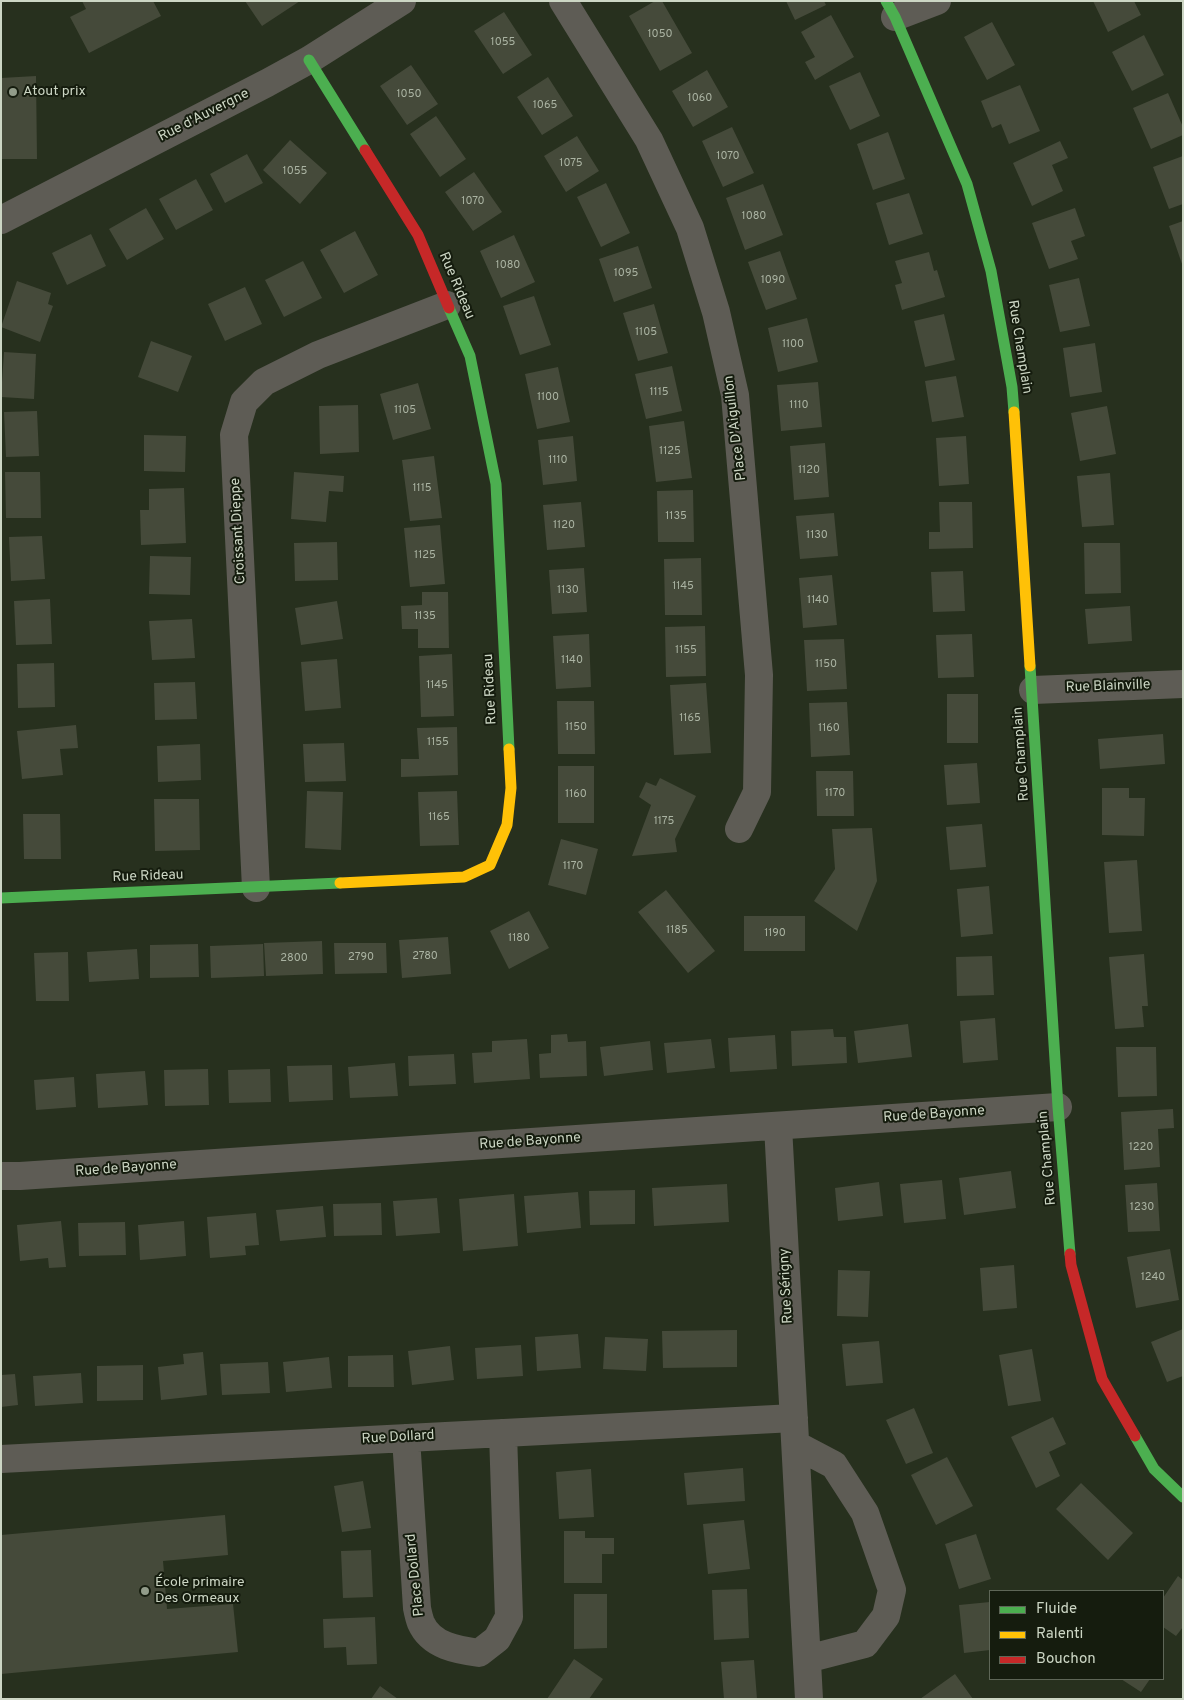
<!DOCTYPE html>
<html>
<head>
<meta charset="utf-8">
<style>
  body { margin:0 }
  #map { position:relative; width:1184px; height:1700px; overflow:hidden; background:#27301e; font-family:Overpass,sans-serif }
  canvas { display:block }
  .frame { position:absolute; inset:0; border:2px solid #ccd6c4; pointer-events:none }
  .legend { position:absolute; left:989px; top:1590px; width:175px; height:90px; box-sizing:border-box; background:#151c0e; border:1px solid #5e6657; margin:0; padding:6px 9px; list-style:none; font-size:15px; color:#ccd6c4 }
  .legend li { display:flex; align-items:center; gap:10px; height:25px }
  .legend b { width:25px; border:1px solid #5e6657 }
</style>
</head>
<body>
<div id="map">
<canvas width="1184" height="1700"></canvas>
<div class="frame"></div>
<ul class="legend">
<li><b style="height:6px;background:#4caf50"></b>Fluide</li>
<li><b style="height:6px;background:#ffc107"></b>Ralenti</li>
<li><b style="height:6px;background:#c62828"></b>Bouchon</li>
</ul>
</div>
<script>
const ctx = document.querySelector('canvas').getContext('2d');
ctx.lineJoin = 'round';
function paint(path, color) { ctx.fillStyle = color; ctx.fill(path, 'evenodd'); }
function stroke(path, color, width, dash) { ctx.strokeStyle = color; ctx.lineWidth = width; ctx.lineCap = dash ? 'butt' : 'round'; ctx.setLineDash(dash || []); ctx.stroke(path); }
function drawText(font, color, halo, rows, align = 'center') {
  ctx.font = font + ' Overpass,sans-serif'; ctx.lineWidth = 4; ctx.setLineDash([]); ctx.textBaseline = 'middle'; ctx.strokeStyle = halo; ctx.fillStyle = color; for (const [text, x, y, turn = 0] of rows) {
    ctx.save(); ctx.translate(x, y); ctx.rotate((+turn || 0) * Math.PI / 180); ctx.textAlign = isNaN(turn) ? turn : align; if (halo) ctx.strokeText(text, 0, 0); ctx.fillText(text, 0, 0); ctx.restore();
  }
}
paint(new Path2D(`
  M82,1h71l8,15 -72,37 -19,-36 16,-8z
  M245,1h55l-38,25z
  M655,1h7l30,52 -32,18 -31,-55z
  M786,1h38l2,4 -31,15z
  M1093,1h41l7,14 -33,17z
  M504,12l28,43 -29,19 -29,-43z
  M831,15l23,42 -39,23 -10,-18 10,-5 -14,-25z
  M992,22l23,43 -28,15 -23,-43z
  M1144,35l20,40 -32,16 -20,-39z
  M411,65l27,39 -31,21 -27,-39z
  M707,70l21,37 -35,20 -21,-36z
  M860,72l20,44 -30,14 -21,-44z
  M36,76l1,83h-36v-81z
  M548,77l25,39 -31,19 -25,-38z
  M1020,85l20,46 -31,13 -8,-20 -9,4 -11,-27z
  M1168,93l15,34v8l-32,14 -18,-41z
  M436,116l30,43 -26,18 -30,-43z
  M732,127l22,46 -31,14 -21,-46z
  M888,132l17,47 -32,11 -16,-46z
  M577,136l22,35 -33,21 -22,-36z
  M290,140l37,33 -27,31 -37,-34z
  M1060,141l8,17 -16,7 11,26 -31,15 -19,-43z
  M247,154l16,29 -38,20 -15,-29z
  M1183,156v48l-14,5 -16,-42z
  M474,172l28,40 -29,19 -28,-39z
  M196,179l17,31 -37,20 -17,-31z
  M606,183l24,50 -29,14 -24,-50z
  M763,184l20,51 -38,15 -19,-52z
  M909,193l14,41 -34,11 -13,-42z
  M146,208l18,31 -37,21 -18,-31z
  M1075,208l10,28 -14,5 7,18 -29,10 -17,-46z
  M1183,221v43h-1l-13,-38z
  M355,231l23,44 -34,18 -24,-43z
  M91,234l15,32 -39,19 -15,-32z
  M514,235l21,47 -34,16 -21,-47z
  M638,246l14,42 -38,14 -15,-43z
  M780,251l17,48 -31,11 -18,-48z
  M929,252l5,19 3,-1 8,27 -43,13 -7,-25 7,-2 -7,-22z
  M303,261l19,37 -38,19 -19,-37z
  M1079,278l11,48 -30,6 -11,-47z
  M17,281l34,12 -3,11 5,2 -13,36 -39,-15z
  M245,287l17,37 -37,17 -17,-37z
  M534,296l17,49 -31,10 -17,-49z
  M654,304l14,49 -30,8 -15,-48z
  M944,314l11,46 -30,7 -11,-46z
  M807,318l11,44 -40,10 -10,-44z
  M151,341l41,15 -14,36 -40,-15z
  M1095,343l7,49 -32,5 -7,-49z
  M4,352l32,2 -2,45 -33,-2z
  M672,366l10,45 -36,8 -11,-45z
  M558,367l12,55 -33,7 -12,-55z
  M956,376l8,41 -32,5 -7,-41z
  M818,382l4,45 -41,4 -4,-46z
  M418,383l13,46 -38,11 -13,-46z
  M358,405l1,47 -39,2 -1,-48z
  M1107,406l9,48 -36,7 -9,-48z
  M37,411l2,45 -33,1 -2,-45z
  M684,421l8,57 -36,4 -7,-56z
  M144,435l42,1 -1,36 -41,-1z
  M573,436l4,45 -34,4 -5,-45z
  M966,436l3,48 -30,2 -3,-48z
  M825,443l4,54 -35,3 -4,-54z
  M434,456l8,62 -32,3 -8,-61z
  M5,472h35l1,46h-35z
  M294,472l50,4 -1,16 -14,-1 -3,31 -35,-3z
  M1110,473l4,52 -32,2 -5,-51z
  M184,488l2,55 -45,2 -1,-35h9v-21z
  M693,490l1,52h-36l-1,-51z
  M581,502l4,45 -38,3 -4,-45z
  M939,502h33l1,46 -44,1v-17h11z
  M834,513l4,43 -38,3 -4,-43z
  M440,525l5,59 -35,3 -6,-59z
  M42,536l3,43 -34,2 -2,-44z
  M337,542l1,38 -43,1 -1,-38z
  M1084,543h36l1,50 -36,1z
  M150,556l41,1 -1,38 -41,-1z
  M701,558l1,57h-37l-1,-56z
  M584,568l3,44 -35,2 -3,-44z
  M963,571l2,40 -32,1 -2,-40z
  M832,575l5,50 -34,3 -4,-50z
  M422,592h26l1,56h-31v-19h-16l-1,-23 21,-1z
  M50,599l2,45 -36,1 -2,-44z
  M337,601l6,38 -42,6 -6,-37z
  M1130,606l2,35 -44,3 -3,-35z
  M192,619l3,39 -43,2 -3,-39z
  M705,626l1,50 -40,1 -1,-50z
  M589,634l2,53 -35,2 -3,-53z
  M972,634l2,43 -36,1 -2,-43z
  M844,639l3,50 -40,2 -3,-51z
  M452,654l2,62 -33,1 -2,-61z
  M337,659l4,49 -36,3 -4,-49z
  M54,663l1,44 -37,1 -1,-44z
  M195,682l2,37 -42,1 -1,-37z
  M706,683l5,70 -37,2 -4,-70z
  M947,694h31v49h-31z
  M557,701h37l1,53h-37z
  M847,702l3,53 -39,2 -2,-54z
  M76,725l2,23 -18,1 3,26 -41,4 -5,-48z
  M457,727l1,48 -57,2v-18h18l-2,-31z
  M1163,734l2,30 -65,5 -2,-30z
  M344,743l2,38 -41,1 -2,-38z
  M200,744l1,36 -43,2 -1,-36z
  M977,763l3,40 -33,2 -3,-40z
  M558,766h36v57h-36z
  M816,771h37l1,45h-37z
  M660,778l36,18 -21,43 2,13 -45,4 19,-51 -12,-8 7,-15 10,4z
  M1102,788h27v10h16l-1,38 -42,-1z
  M307,791l36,1 -2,58 -36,-2z
  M457,791l2,54 -39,1 -2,-54z
  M154,799h45l1,51 -45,1z
  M23,814h37l1,45h-37z
  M982,824l4,43 -36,3 -4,-43z
  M872,828l5,53 -20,50 -43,-30 21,-32 -3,-40z
  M561,839l37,10 -12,46 -38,-10z
  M1137,860l5,71 -33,2 -5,-71z
  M989,886l4,48 -32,3 -4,-48z
  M666,890l49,61 -27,22 -50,-61z
  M529,911l20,37 -40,21 -19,-38z
  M744,916h61v35h-61z
  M448,937l3,37 -49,4 -3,-38z
  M322,941l1,33 -57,2 -2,-33z
  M334,943h52l1,30 -52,1z
  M198,944l1,33 -49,1v-33z
  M263,944l1,32 -53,2 -1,-32z
  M137,949l2,30 -50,3 -2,-30z
  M68,952l1,49h-33l-2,-48z
  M1144,954l4,52h-6l2,21 -29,2 -6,-72z
  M992,956l2,39 -37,1 -1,-39z
  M995,1018l3,42 -35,3 -3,-42z
  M908,1024l4,33 -54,6 -4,-32z
  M833,1029l1,8h12l1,26 -55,3 -1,-35z
  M567,1034l1,8 18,-1 1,35 -47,2 -1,-24 12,-1v-18z
  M775,1035l2,34 -47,3 -2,-34z
  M527,1039l3,40 -56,4 -2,-30 20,-1v-11z
  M711,1039l4,29 -48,5 -3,-30z
  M650,1041l3,29 -49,6 -4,-29z
  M1116,1047h40l1,49 -39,1z
  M454,1054l2,30 -47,2 -1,-30z
  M395,1063l3,33 -48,2 -2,-31z
  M332,1065l1,35 -44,2 -2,-36z
  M208,1069l1,36 -44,1 -1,-36z
  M270,1069l1,33 -42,1 -1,-33z
  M145,1071l3,34 -50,3 -2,-34z
  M74,1077l2,30 -40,3 -2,-30z
  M1173,1109l1,19 -16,1 2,38 -36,3 -3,-58z
  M1011,1171l5,37 -52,7 -5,-37z
  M942,1180l4,39 -42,4 -4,-39z
  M879,1182l4,34 -45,5 -3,-33z
  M1157,1183l3,48 -32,1 -3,-47z
  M727,1184l2,38 -75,4 -2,-38z
  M635,1190v34l-45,1 -1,-34z
  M578,1192l3,36 -54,5 -3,-37z
  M514,1194l4,52 -55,5 -4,-52z
  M437,1198l3,35 -44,3 -3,-35z
  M381,1203l1,32 -48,1 -1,-32z
  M323,1206l3,31 -46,4 -4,-31z
  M256,1213l3,32 -14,1 1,9 -36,3 -3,-41z
  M61,1221l5,46 -17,1 -1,-10 -28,3 -3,-36z
  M184,1221l2,35 -46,4 -2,-35z
  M125,1222l1,33 -47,1 -1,-33z
  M1170,1249l9,51 -43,8 -9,-51z
  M1014,1265l3,43 -34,3 -3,-43z
  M838,1270l32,1 -2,46 -31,-1z
  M1183,1329v47l-16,6 -16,-40z
  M737,1330v37l-74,1 -1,-37z
  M578,1334l3,34 -44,3 -2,-34z
  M605,1337l43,2 -2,32 -43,-2z
  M879,1341l4,42 -37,3 -4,-42z
  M521,1345l2,31 -46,3 -2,-31z
  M450,1346l4,34 -42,5 -4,-34z
  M1032,1349l9,52 -33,5 -9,-51z
  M203,1352l4,43 -46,5 -3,-33 26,-3 -1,-10z
  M393,1355l1,32h-46v-31z
  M329,1357l3,31 -46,4 -3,-30z
  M268,1362l2,31 -48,2 -2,-31z
  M143,1365v35l-46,1v-35z
  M81,1373l2,30 -48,3 -2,-30z
  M15,1374l3,31 -17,2v-32z
  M914,1408l19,45 -27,11 -20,-44z
  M1053,1417l13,27 -17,8 11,24 -24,12 -25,-51z
  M947,1457l26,49 -37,19 -25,-50z
  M743,1468l2,33 -58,4 -3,-32z
  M591,1469l3,48 -35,2 -3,-47z
  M363,1481l8,47 -29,4 -8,-46z
  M1081,1483l52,50 -25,27 -52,-51z
  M225,1515l3,40 -65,6 4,48 66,-5 5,48 -237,22v-139z
  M744,1520l6,49 -42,5 -5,-50z
  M564,1531h21v7h29v16h-12v29h-38z
  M976,1534l15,45 -32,10 -14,-45z
  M371,1550l2,47 -30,1 -2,-47z
  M1178,1576l5,4v47l-7,9 -13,-9v-29z
  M747,1589l2,49 -35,2 -2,-50z
  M574,1594h33v54l-33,1z
  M990,1602v48l-26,3 -5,-48z
  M375,1617l2,47 -30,1 -1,-18 -22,1 -1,-29z
  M574,1659l29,20 -14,20h-42z
  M754,1660l3,39h-33l-3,-37z
  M955,1674l18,25h-53z
  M1121,1679h29l-9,13z
  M380,1686l18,13h-27z`), '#454a3a');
stroke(new Path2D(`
  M563,1l86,139 41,88 26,84 19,83 24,280 -2,117 -18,37
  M895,17l42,-16
  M1,220l266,-137 42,-23 93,-59
  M1033,690l150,-6
  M256,888l-22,-453 10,-33 20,-20 54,-27 129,-50
  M778,1126l31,573
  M1,1176h19l1038,-69
  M406,1438l11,170c1,5 2,10 4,15 10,23 37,27 58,30l18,-14 12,-22 -6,-184
  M796,1445l38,20 31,48 27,77 -6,26 -21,28 -58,15
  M1,1459l793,-41`), '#5e5c55', 28);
stroke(new Path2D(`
  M886,1l9,16 72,167 24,87 21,116 2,25
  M309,60l56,90
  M449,308l21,48 26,128 13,265
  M1030,666l28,441 12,147
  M1,898l339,-15
  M1135,1436l19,33 29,28`), '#4caf50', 11);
stroke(new Path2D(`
  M1014,412l16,254
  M340,883l124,-6 26,-12 17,-40 4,-37 -2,-39`), '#ffc107', 11);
stroke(new Path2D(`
  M365,150l53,85 31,73
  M1070,1254l1,11 31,114 33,57`), '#c62828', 11);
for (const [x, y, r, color] of [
  [13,92,5,"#929c8a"],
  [145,1591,5,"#929c8a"]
]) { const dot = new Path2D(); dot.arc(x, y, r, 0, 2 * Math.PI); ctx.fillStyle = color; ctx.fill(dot); stroke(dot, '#151c0e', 2); }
drawText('11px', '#aab3a2', null, [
  ["1050",660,35],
  ["1055",503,43],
  ["1050",409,95],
  ["1060",700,99],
  ["1065",545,106],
  ["1070",728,157],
  ["1075",571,164],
  ["1055",295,172],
  ["1070",473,202],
  ["1080",754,217],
  ["1080",508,266],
  ["1095",626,274],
  ["1090",773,281],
  ["1105",646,333],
  ["1100",793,345],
  ["1115",659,393],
  ["1100",548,398],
  ["1110",799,406],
  ["1105",405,411],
  ["1125",670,452],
  ["1110",558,461],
  ["1120",809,471],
  ["1115",422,489],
  ["1135",676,517],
  ["1120",564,526],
  ["1130",817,536],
  ["1125",425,556],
  ["1145",683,587],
  ["1130",568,591],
  ["1140",818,601],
  ["1135",425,617],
  ["1155",686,651],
  ["1140",572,661],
  ["1150",826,665],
  ["1145",437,686],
  ["1165",690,719],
  ["1150",576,728],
  ["1160",829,729],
  ["1155",438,743],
  ["1170",835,794],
  ["1160",576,795],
  ["1165",439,818],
  ["1175",664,822],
  ["1170",573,867],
  ["1185",677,931],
  ["1190",775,934],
  ["1180",519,939],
  ["2780",425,957],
  ["2790",361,958],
  ["2800",294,959],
  ["1220",1141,1148],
  ["1230",1142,1208],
  ["1240",1153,1278]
]);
drawText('14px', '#ccd6c4', '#151c0e', [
  ["Atout prix",23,92],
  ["École primaire",155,1583],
  ["Des Ormeaux",155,1599]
], 'left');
drawText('14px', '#ccd6c4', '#151c0e', [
  ["Rue d'Auvergne",204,116,-27],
  ["Rue Rideau",456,286,67],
  ["Rue Champlain",1019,347,81],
  ["Place D'Aiguillon",736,428,-97],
  ["Croissant Dieppe",239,531,-93],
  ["Rue Blainville",1108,687,-2],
  ["Rue Rideau",491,689,-93],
  ["Rue Champlain",1022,754,-94],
  ["Rue Rideau",148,877,-2],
  ["Rue de Bayonne",934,1115,-4],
  ["Rue de Bayonne",530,1142,-4],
  ["Rue Champlain",1048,1158,-95],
  ["Rue de Bayonne",126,1169,-4],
  ["Rue Sérigny",787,1286,-93],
  ["Rue Dollard",398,1438,-3],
  ["Place Dollard",416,1575,-96]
]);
</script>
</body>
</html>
